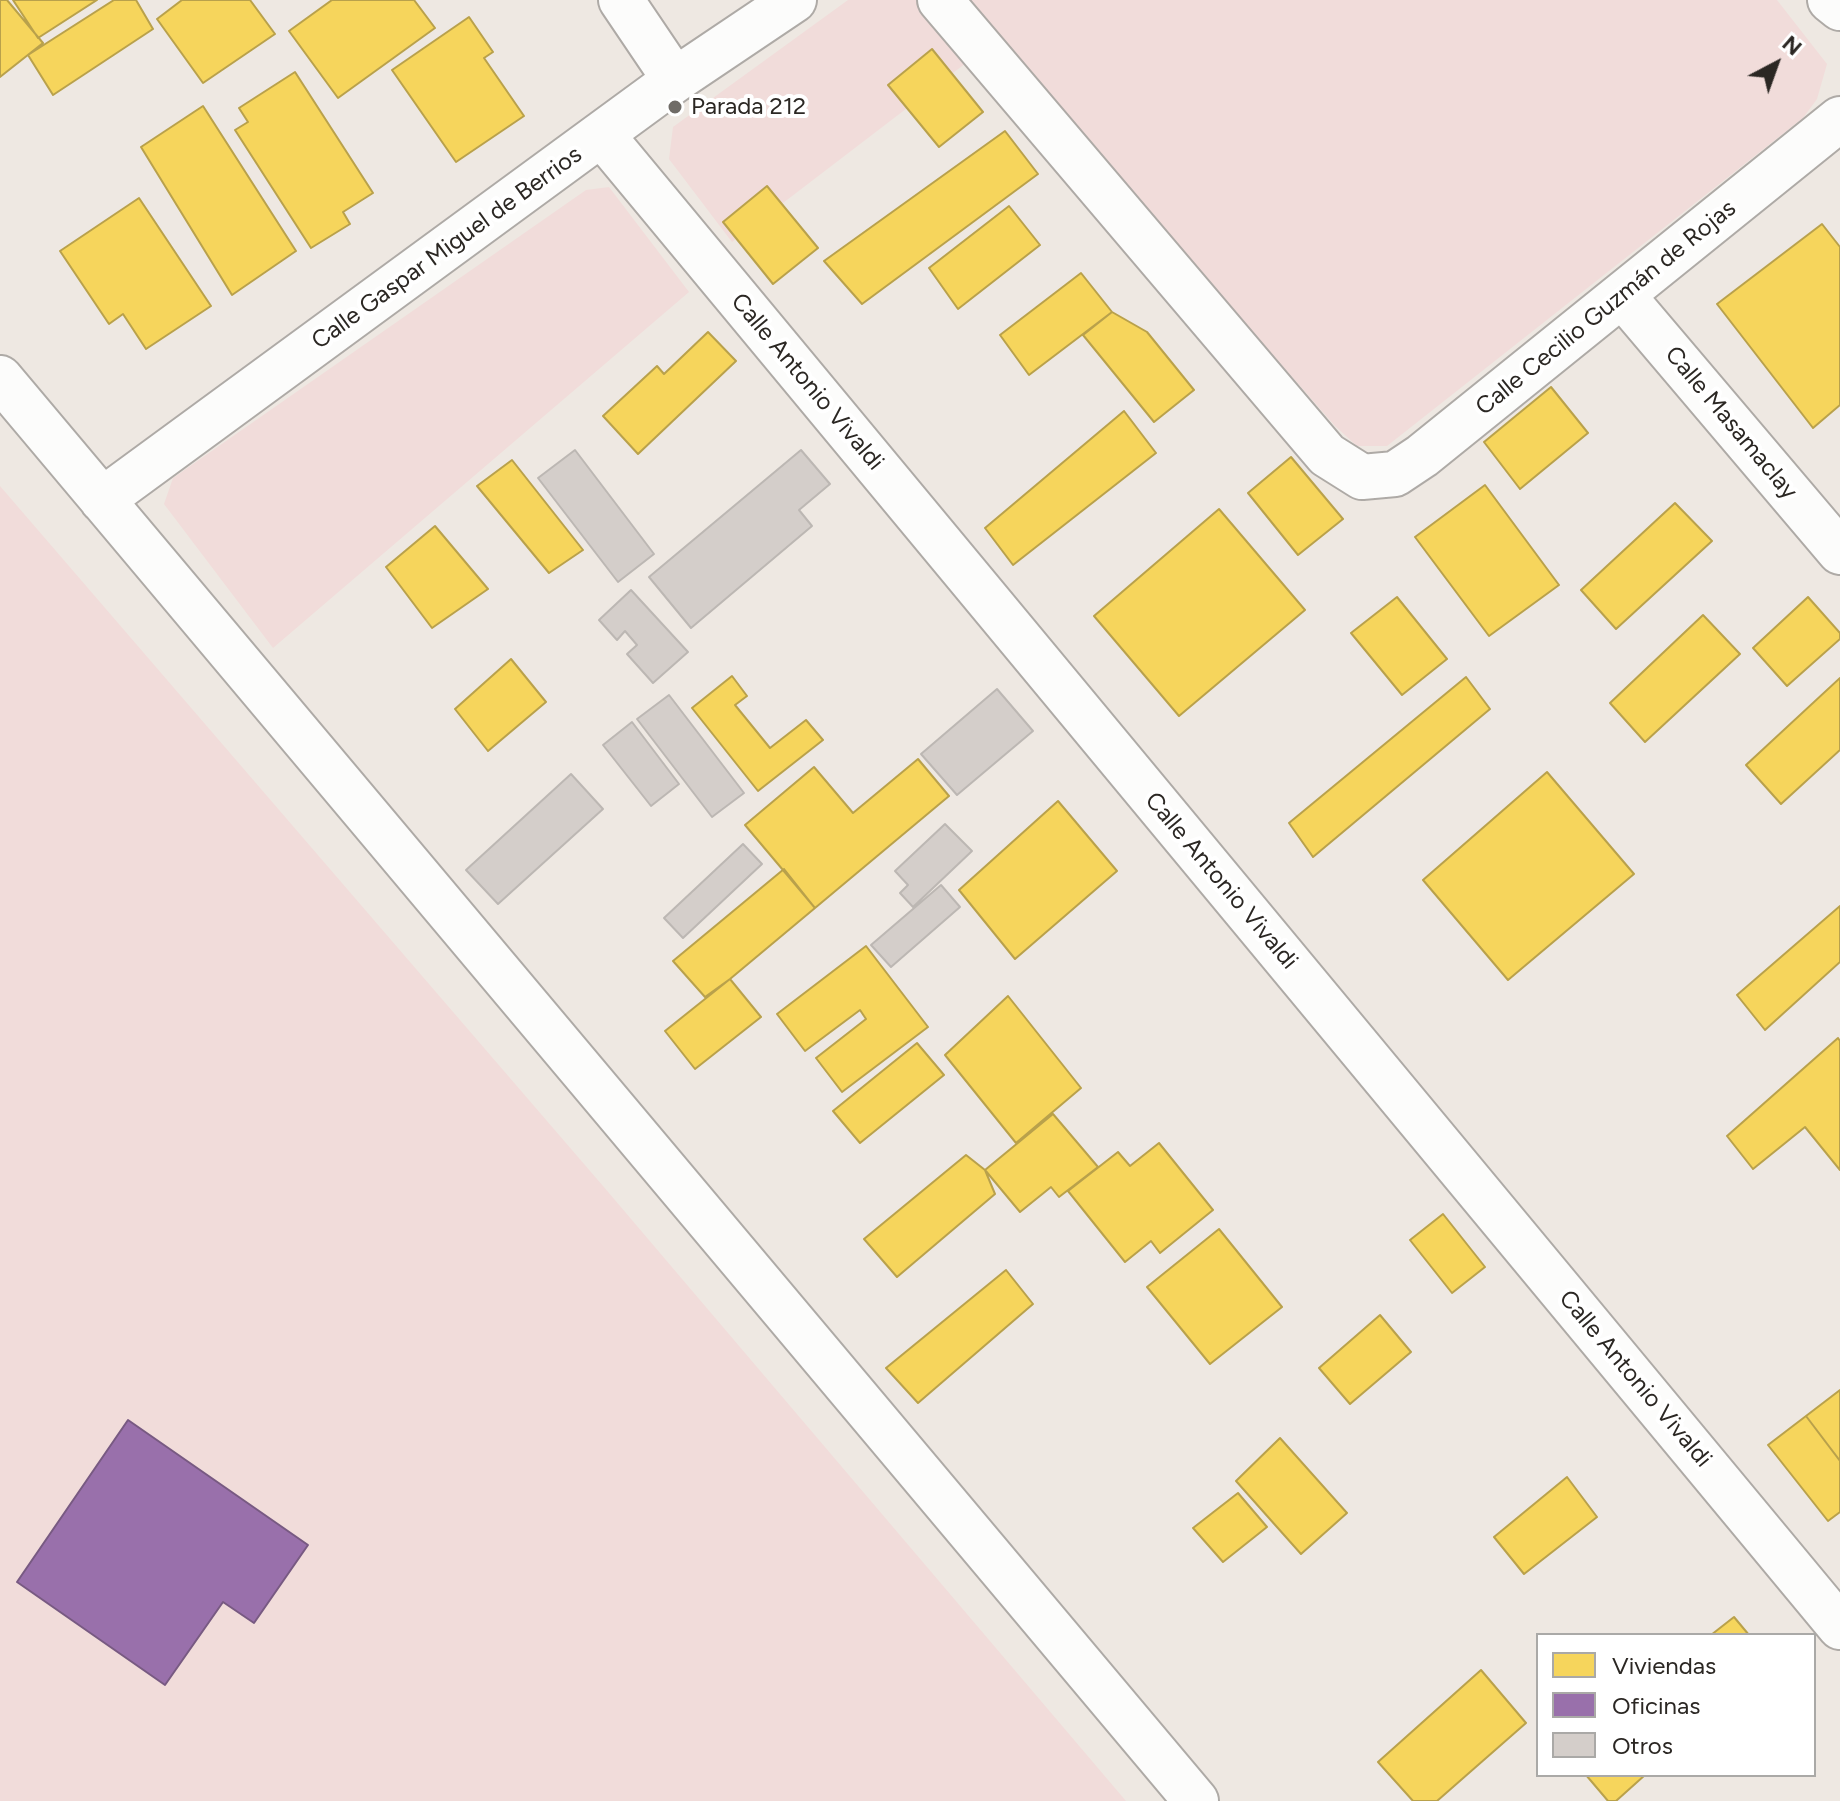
<!DOCTYPE html>
<html>
<head>
<meta charset="utf-8">
<style>
  body { margin:0 }
  #map { position:relative; width:1840px; height:1801px; overflow:hidden; background:#eee8e2; font-family:Figtree,sans-serif }
  canvas { display:block }
  .legend { position:absolute; left:1536px; top:1633px; width:280px; height:144px; box-sizing:border-box; background:#fff; border:2px solid #aaa9a7; margin:0; padding:10px 14px; list-style:none; font-size:24px; color:#2b2723 }
  .legend li { display:flex; align-items:center; gap:16px; height:40px }
  .legend b { width:40px; border:2px solid #aaa9a7 }
  .north { position:absolute; left:1736px; top:24px; width:80px; height:80px; -webkit-text-stroke:6px #fff; paint-order:stroke; rotate:41deg; font-size:22px; font-weight:700; line-height:32px; text-align:center; color:#2b2723 }
  .north::after { content:''; display:block; margin:auto; width:28px; height:36px; background:#2b2723; clip-path:polygon(50% 0,100% 100%,50% 72%,0 100%) }
</style>
</head>
<body>
<div id="map">
<canvas width="1840" height="1801"></canvas>
<ul class="legend">
<li><b style="height:22px;background:#f6d55c"></b>Viviendas</li>
<li><b style="height:22px;background:#9970ab"></b>Oficinas</li>
<li><b style="height:22px;background:#d4ceca"></b>Otros</li>
</ul>
<div class="north">N</div>
</div>
<script>
const ctx = document.querySelector('canvas').getContext('2d');
ctx.lineJoin = 'round';
function paint(path, color) { ctx.fillStyle = color; ctx.fill(path, 'evenodd'); }
function stroke(path, color, width, dash) { ctx.strokeStyle = color; ctx.lineWidth = width; ctx.lineCap = dash ? 'butt' : 'round'; ctx.setLineDash(dash || []); ctx.stroke(path); }
function drawText(font, color, halo, rows, align = 'center') {
  ctx.font = font + ' Figtree,sans-serif'; ctx.lineWidth = 8; ctx.setLineDash([]); ctx.textBaseline = 'middle'; ctx.strokeStyle = halo; ctx.fillStyle = color; for (const [text, x, y, turn = 0] of rows) {
    ctx.save(); ctx.translate(x, y); ctx.rotate((+turn || 0) * Math.PI / 180); ctx.textAlign = isNaN(turn) ? turn : align; if (halo) ctx.strokeText(text, 0, 0); ctx.fillText(text, 0, 0); ctx.restore();
  }
}
paint(new Path2D(`
  M848,0h68l50,63 -234,179 -63,-83 4,-32z
  M962,0h815l50,64 -10,35 -14,19 -416,328h-30l-22,-20z
  M609,187l80,105 -416,356 -109,-144 9,-26 413,-288z
  M0,486l603,700 523,615h-1126z`), '#f1dcda');
const homes = new Path2D(`
  M0,0h7l36,43 -43,34z
  M13,0h84l-59,38z
  M114,0h22l17,29 -100,66 -25,-40z
  M182,0h68l25,34 -72,49 -46,-64z
  M332,0h82l21,28 -97,70 -49,-67z
  M469,17l24,35 -9,6 40,58 -68,46 -64,-92z
  M932,49l51,63 -44,35 -51,-62z
  M295,72l78,121 -30,19 7,12 -39,24 -76,-118 13,-8 -9,-14z
  M203,106l93,145 -64,44 -91,-148z
  M1005,131l33,43 -176,130 -38,-43z
  M767,186l51,62 -45,36 -50,-62z
  M139,198l72,108 -65,43 -23,-35 -14,10 -49,-73z
  M1009,206l31,39 -82,64 -29,-41z
  M1822,224l18,23v158l-27,23 -96,-124z
  M1081,273l31,39 -83,63 -29,-40z
  M1112,312l35,20 47,58 -40,32 -71,-87z
  M708,332l28,29 -98,93 -35,-38 54,-50 7,8z
  M1551,387l37,46 -68,56 -36,-47z
  M1124,411l32,42 -143,112 -28,-37z
  M1291,457l52,62 -45,36 -50,-62z
  M512,460l71,90 -34,23 -72,-87z
  M1485,485l74,100 -70,51 -74,-99z
  M1675,503l37,38 -96,88 -35,-39z
  M1219,509l86,101 -126,106 -85,-100z
  M435,526l53,63 -56,39 -46,-61z
  M1397,597l50,62 -45,36 -51,-62z
  M1808,597l32,36v6l-53,47 -34,-38z
  M1703,615l37,39 -95,88 -35,-39z
  M511,659l35,43 -58,49 -33,-42z
  M732,676l15,20 -12,9 35,43 36,-28 17,20 -65,51 -66,-83z
  M1466,677l24,32 -177,148 -24,-34z
  M1840,678v72l-59,54 -35,-39z
  M918,759l31,37 -134,112 -70,-83 69,-58 39,46z
  M1547,772l87,102 -126,106 -85,-100z
  M1058,801l59,70 -102,88 -56,-69z
  M784,869l31,39 -85,71 -25,18 -32,-36z
  M1840,906v56l-75,68 -28,-35z
  M866,946l62,81 -86,65 -26,-34 50,-39 -6,-9 -55,41 -28,-37z
  M730,979l31,38 -66,52 -30,-38z
  M1008,996l73,92 -65,55 -71,-88z
  M1838,1038l2,3v129l-35,-43 -52,42 -26,-33z
  M917,1043l27,32 -84,68 -27,-32z
  M1053,1114l45,53 -39,30 -8,-10 -31,25 -35,-42z
  M1159,1143l54,67 -53,43 -9,-12 -26,21 -57,-71 50,-39 12,14z
  M966,1155l19,15 10,24 -98,83 -33,-38z
  M1443,1214l42,53 -33,26 -42,-53z
  M1219,1229l63,78 -72,57 -63,-77z
  M1006,1270l27,34 -115,99 -32,-35z
  M1380,1315l31,37 -61,52 -31,-36z
  M1840,1390v71l-34,-45z
  M1806,1416l34,45v51l-12,9 -60,-76z
  M1280,1438l67,75 -46,41 -65,-73z
  M1567,1477l30,40 -73,57 -30,-37z
  M1238,1493l29,34 -44,35 -30,-34z
  M1734,1617l15,18h-38z
  M1481,1670l45,53 -89,78h-24l-35,-39z
  M1586,1775h59l-29,26h-8z`);
paint(homes, '#f6d55c');
stroke(homes, '#b9a14b', 2);
const offices = new Path2D(`
  M128,1420l180,125 -54,78 -31,-21 -58,83 -148,-103z`);
paint(offices, '#9970ab');
stroke(offices, '#785a82', 2);
const building = new Path2D(`
  M575,450l79,104 -36,28 -80,-104z
  M801,450l29,34 -31,26 13,16 -121,102 -42,-51z
  M631,590l57,62 -35,31 -26,-29 10,-9 -12,-14 -8,9 -18,-20z
  M997,689l36,42 -76,64 -36,-41z
  M669,695l75,98 -32,24 -75,-98z
  M632,722l47,62 -28,22 -48,-61z
  M571,774l32,35 -105,95 -32,-34z
  M945,824l27,27 -59,56 -13,-14 8,-8 -13,-14z
  M743,844l19,20 -79,74 -19,-20z
  M941,885l19,22 -69,60 -20,-22z`);
paint(building, '#d4ceca');
stroke(building, '#bcb7b3', 2);
const minor = new Path2D(`
  M621,0l54,80
  M940,0l387,455 35,22 33,-3 27,-18 418,-337
  M1830,0l10,8
  M602,135l1238,1492
  M1622,295l218,257
  M0,378l1196,1423
  M102,500l573,-420 119,-80`);
stroke(minor, '#aeaaa6', 48);
stroke(minor, '#fcfcfb', 44);
for (const [x, y, r, color] of [
  [675,107,8,"#6f6b66"]
]) { const dot = new Path2D(); dot.arc(x, y, r, 0, 2 * Math.PI); ctx.fillStyle = color; ctx.fill(dot); stroke(dot, '#fff', 3); }
drawText('24px', '#2b2723', '#fff', [
  ["Parada 212",691,107]
], 'left');
drawText('24px', '#2b2723', '#fff', [
  ["Calle Gaspar Miguel de Berrios",447,248,-36],
  ["Calle Cecilio Guzmán de Rojas",1606,308,-39],
  ["Calle Antonio Vivaldi",807,382,50],
  ["Calle Masamaclay",1731,423,50],
  ["Calle Antonio Vivaldi",1221,881,50],
  ["Calle Antonio Vivaldi",1635,1379,50]
]);
</script>
</body>
</html>
